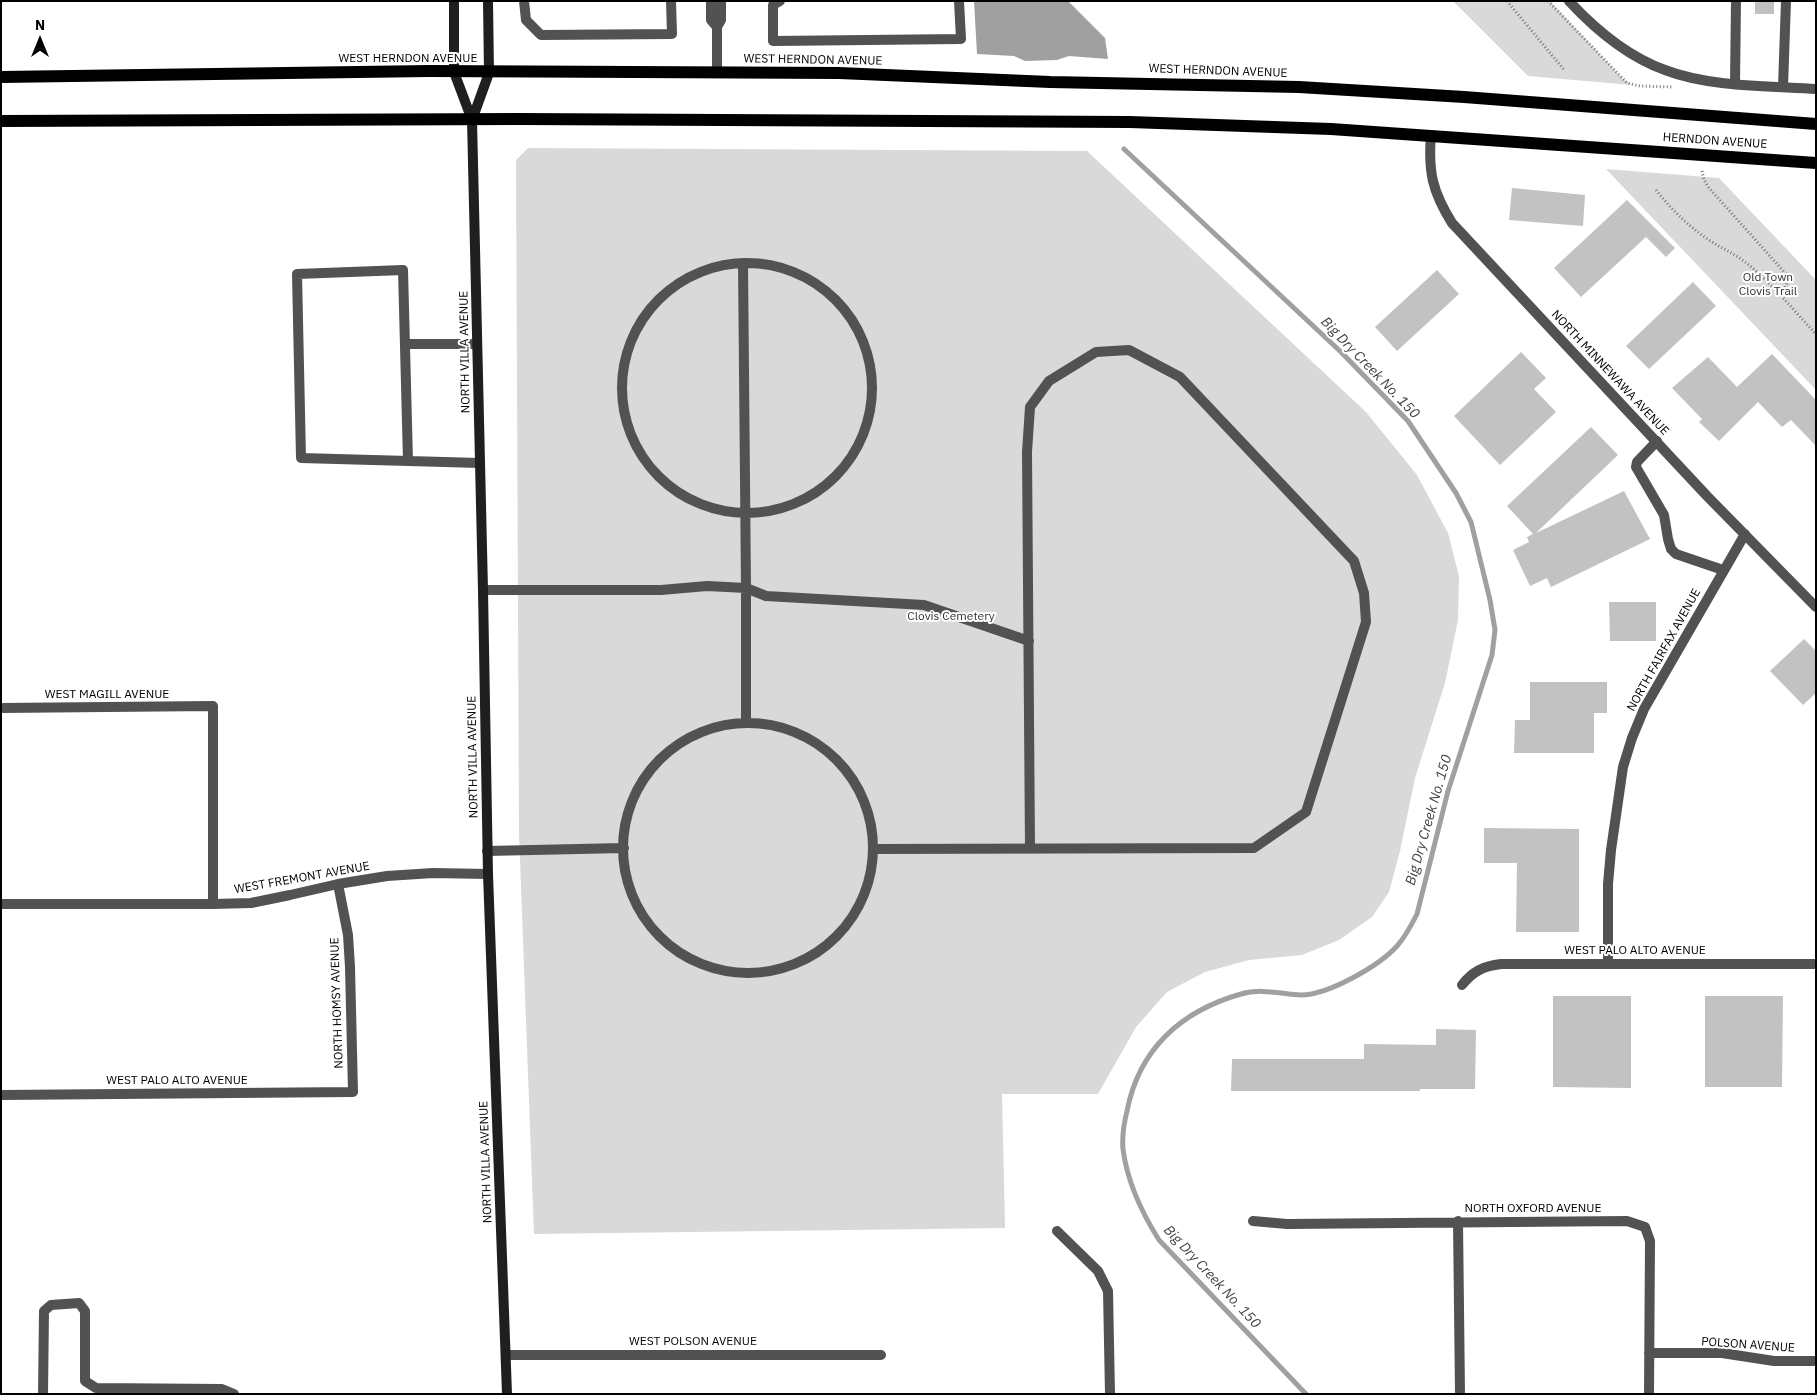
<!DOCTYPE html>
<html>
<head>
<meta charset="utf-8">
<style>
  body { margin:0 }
  #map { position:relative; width:1817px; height:1395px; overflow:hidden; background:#fff; font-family:"IBM Plex Sans",sans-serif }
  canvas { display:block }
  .frame { position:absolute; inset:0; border:2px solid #000; pointer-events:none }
  .north { position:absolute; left:15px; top:15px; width:50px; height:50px; -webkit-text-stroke:4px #fff; paint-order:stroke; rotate:0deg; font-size:14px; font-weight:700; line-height:20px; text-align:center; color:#000 }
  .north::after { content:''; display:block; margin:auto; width:18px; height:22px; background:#000; clip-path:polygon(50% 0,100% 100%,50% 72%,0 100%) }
</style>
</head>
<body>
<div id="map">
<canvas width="1817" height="1395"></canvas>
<div class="frame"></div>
<div class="north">N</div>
</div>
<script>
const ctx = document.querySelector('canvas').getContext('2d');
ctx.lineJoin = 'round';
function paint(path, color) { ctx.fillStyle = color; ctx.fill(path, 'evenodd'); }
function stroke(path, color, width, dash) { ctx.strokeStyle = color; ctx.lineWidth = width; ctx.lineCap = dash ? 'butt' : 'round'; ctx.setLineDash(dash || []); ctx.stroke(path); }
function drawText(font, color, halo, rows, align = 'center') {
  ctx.font = font + ' "IBM Plex Sans",sans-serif'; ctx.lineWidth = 4; ctx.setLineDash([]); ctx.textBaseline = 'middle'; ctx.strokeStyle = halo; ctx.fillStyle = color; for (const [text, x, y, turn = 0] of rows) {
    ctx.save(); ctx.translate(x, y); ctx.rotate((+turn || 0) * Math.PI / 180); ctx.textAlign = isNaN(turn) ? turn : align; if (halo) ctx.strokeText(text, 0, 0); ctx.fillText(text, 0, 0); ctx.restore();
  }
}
paint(new Path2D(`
  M1453,1h97l72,77 10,7 -104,-9z
  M528,148l559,3 279,261 51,63 31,58 11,43 -1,44 -13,63 -30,95 -15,73 -11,41 -17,25 -33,23 -37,15 -53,5 -44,12 -38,20 -31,35 -38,67h-96l3,134 -471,6 -15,-401 -3,-673z
  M1606,169l113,9 97,102v110z`), '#d9d9d9');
paint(new Path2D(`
  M974,1h94l37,37 3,21 -39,-3 -12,4 -32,1 -11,-5 -37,-2z`), '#a0a0a0');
stroke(new Path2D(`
  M1124,149l217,203 67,69 48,72 15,29 19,78 5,30 -3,25 -44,136 -31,123c-6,12 -11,22 -20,32 -18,20 -69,49 -96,49 -20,-1 -40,-7 -60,-1 -60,17 -102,55 -114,117 -3,12 -5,26 -4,38 4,32 19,64 36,91l147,154`), '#a0a0a0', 5);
paint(new Path2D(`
  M1755,1h19v13h-19z
  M1512,188l73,7 -2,31 -74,-6z
  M1627,200l48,48 -9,9 -20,-20 -65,60 -27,-29z
  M1437,270l22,24 -62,57 -22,-24z
  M1693,282l23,24 -67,63 -23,-23z
  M1521,352l25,26 -12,11 22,23 -56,53 -46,-49z
  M1772,354l44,46v46l-25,-26 -9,7 -24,-25 -39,39 -20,-19 3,-3 -30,-31 36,-31 29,30z
  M1591,427l27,28 -82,78 88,-42 26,48 -99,48 -4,-9 -17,8 -17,-36 16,-8 -2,-5 6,-3 -26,-28z
  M1609,602h47v39h-46z
  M1804,639l12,12v42l-13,12 -33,-34z
  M1530,682h77v31h-13v40h-80l1,-33h15z
  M1484,828l95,1v103h-63l1,-69h-33z
  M1553,996h78v92l-78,-1z
  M1705,996h78l-1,91h-77z
  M1436,1029l40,1 -1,59h-55v2h-189l1,-32h132v-15l72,1z`), '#c2c2c2');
stroke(new Path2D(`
  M1507,1l58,70
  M1548,1l79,82 13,3 32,1
  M1702,171l2,9 5,8 77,86c3,10 0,14 -8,20
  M1656,190c16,20 34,38 56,52 11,7 23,12 33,20 26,20 48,48 71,72`), '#747474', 3, [1, 2.5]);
stroke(new Path2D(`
  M524,1l2,19 15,15 131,-1 -1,-33
  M711,1v19l6,7
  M780,1l-7,4v36l188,-2 -2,-38
  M717,72v-45l4,-7v-19
  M1735,83l1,-82
  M1783,87l3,-86
  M622 388a125 125 0 1 1 250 0a125 125 0 1 1-250 0Z
  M406,344h71
  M1657,441l-20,21 -1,5 28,48 4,24 3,10 5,5 47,16
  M408,461l-5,-191 -106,4 4,184 179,5
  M483,590h178l46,-4 39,2 -3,-325
  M746,723v-135l20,8 158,9 105,36
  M623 848a125 125 0 1 1 250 0a125 125 0 1 1-250 0Z
  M873,849l381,-1 52,-36 60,-190 -2,-29 -10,-32 -174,-184 -51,-27 -33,2 -47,29 -19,26 -3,45 3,397
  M487,851l137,-3
  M43,1394l1,-83 7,-6 28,-2 6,8v70l11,7 126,1 12,5`), '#525252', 10);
stroke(new Path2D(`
  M1569,1c26,28 60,56 96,69 44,17 103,16 151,19
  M1431,135c-3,36 1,56 21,88l255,273 109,111
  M1,708l212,-2v198
  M1,904h212l38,-1 39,-8 48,-11 49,-8 46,-3 55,1
  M1608,964v-80l3,-34 12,-83 9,-29 12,-29 101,-175
  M1462,985c11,-14 22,-19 39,-21h315
  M1,1095l352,-3 -3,-125 -2,-32 -10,-51
  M1253,1221l34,3 340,-3 18,6 5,14 -1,153
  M1458,1221l2,173
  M1057,1231l41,40 10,20 2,103
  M1649,1353h73l52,8h42
  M506,1355h375`), '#525252', 10);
stroke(new Path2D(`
  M454,1v71l18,48 11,470 5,284 19,520
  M472,120l17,-47 -1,-72`), '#1f1f1f', 10);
stroke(new Path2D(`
  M1,77l428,-6 410,2 211,9 249,5 165,10 352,27
  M1,121l517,-2 612,3 201,7 485,34`), '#000', 12);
drawText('12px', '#000', '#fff', [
  ["WEST HERNDON AVENUE",408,59],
  ["WEST HERNDON AVENUE",813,60,1],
  ["WEST HERNDON AVENUE",1218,71,2],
  ["HERNDON AVENUE",1715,141,4],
  ["NORTH VILLA AVENUE",465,352,-91],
  ["NORTH MINNEWAWA AVENUE",1610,373,47],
  ["NORTH FAIRFAX AVENUE",1664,650,-61],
  ["WEST MAGILL AVENUE",107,695],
  ["NORTH VILLA AVENUE",473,757,-91],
  ["WEST FREMONT AVENUE",302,878,-10],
  ["WEST PALO ALTO AVENUE",1635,951],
  ["NORTH HOMSY AVENUE",337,1003,-92],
  ["WEST PALO ALTO AVENUE",177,1081],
  ["NORTH VILLA AVENUE",486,1162,-92],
  ["NORTH OXFORD AVENUE",1533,1209],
  ["WEST POLSON AVENUE",693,1342],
  ["POLSON AVENUE",1748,1345,4]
]);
drawText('12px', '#303030', '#fff', [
  ["Old Town",1768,278],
  ["Clovis Trail",1768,292],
  ["Clovis Cemetery",951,617]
]);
drawText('italic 14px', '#414141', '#fff', [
  ["Big Dry Creek No. 150",1370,368,46],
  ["Big Dry Creek No. 150",1429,820,-74],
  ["Big Dry Creek No. 150",1212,1277,47]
]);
</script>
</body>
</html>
